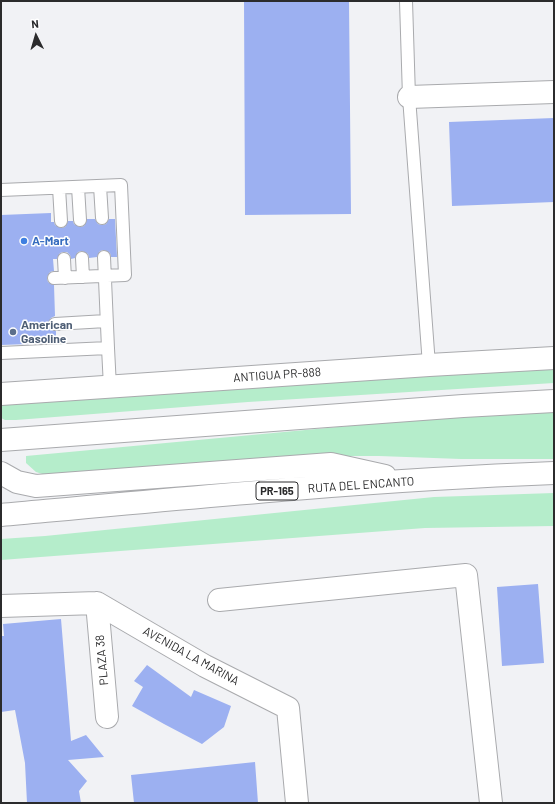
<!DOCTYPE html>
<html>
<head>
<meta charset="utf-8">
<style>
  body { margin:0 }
  #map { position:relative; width:555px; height:804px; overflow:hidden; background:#f1f2f5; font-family:Barlow,sans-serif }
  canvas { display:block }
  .frame { position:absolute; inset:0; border:2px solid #2b2b2c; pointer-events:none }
  .north { position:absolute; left:16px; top:16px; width:40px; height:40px; -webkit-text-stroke:3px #fff; paint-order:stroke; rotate:355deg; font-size:11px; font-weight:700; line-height:16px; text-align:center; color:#2b2b2c }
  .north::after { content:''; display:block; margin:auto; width:14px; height:18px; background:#2b2b2c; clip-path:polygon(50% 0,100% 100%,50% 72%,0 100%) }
</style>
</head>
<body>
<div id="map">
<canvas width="555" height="804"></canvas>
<div class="frame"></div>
<div class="north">N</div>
</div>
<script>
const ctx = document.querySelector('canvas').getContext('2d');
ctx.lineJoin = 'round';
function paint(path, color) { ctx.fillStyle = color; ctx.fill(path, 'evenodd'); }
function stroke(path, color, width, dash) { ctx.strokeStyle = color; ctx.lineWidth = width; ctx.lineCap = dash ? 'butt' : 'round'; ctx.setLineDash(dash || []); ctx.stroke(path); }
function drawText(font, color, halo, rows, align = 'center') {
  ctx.font = font + ' Barlow,sans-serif'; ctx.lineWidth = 3; ctx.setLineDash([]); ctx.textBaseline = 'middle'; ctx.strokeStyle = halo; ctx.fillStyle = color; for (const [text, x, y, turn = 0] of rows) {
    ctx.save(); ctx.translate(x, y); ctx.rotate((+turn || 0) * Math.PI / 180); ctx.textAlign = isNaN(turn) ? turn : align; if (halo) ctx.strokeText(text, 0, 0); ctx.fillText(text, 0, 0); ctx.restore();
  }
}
paint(new Path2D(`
  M554,367v16l-306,19 -232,18h-11l-4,-2v-12l4,-2z
  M554,411v48h-93l-82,-3h-66l-252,24 -25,-8 -10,-9v-7l430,-40z
  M554,493v33l-129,2 -424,32v-21l44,-3 389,-39z`), '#b5edcb');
paint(new Path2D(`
  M244,1h105l2,213 -106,1z
  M554,118v84l-102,4 -3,-84z
  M51,213v9h3l1,3 6,3 4,-1 3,-6h5l1,3 6,3 4,-1 3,-7h8l3,5 4,1 4,-1 3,-5h6l2,38h-6l-1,-4 -6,-3 -4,1 -3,6 -8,1 -1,-4 -6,-3 -4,1 -3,6 -4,1 -1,-4 -3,-3h-4l-3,1 -3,6h-4l1,12 -4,1 -3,6 1,4 6,3 1,31 -4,2 -3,6 1,4 7,3v12l-55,2v-130z
  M538,584l6,79 -42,3 -5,-79z
  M61,619l10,122 15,-6 18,22 -36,3 19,21 -8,10 2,12h-54l-2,-40 -10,-53 -14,2v-76h3l-1,-12z
  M147,665l44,32 3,-7 37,16 -7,21 -22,17 -38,-20 -32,-18 11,-19 -9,-6z
  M255,762l3,41h-124l-3,-28z`), '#9cb0f1');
const service = new Path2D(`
  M406,1l3,96 20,268
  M100,186l2,32
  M78,187l2,33
  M59,188l2,33
  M1,190l120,-5 4,90 -71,3
  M82,258l1,19
  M64,259l1,19
  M55,324l51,-3
  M108,348l2,39
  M1,353l107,-5 -4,-91`);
const minor = new Path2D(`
  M409,97l145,-5
  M1,394l428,-29 125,-7
  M219,600l247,-25 25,228
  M97,603l10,114
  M1,606l96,-3 108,63 83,42 9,95`);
const primary = new Path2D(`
  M1,440l462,-34 91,-5
  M1,473l16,9 19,4 295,-22 54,12
  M1,515c184,-17 368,-35 553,-42`);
stroke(service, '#a9aaad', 14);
stroke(minor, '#a9aaad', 24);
stroke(primary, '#a9aaad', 24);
stroke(service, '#fff', 12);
stroke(minor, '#fff', 22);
stroke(primary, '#fff', 22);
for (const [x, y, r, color] of [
  [24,241,4,"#3f7fe0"],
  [13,332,4,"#5c6f8a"]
]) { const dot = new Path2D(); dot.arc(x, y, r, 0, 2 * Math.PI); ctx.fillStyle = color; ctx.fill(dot); stroke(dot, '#fff', 1.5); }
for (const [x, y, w] of [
  [277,491,42]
]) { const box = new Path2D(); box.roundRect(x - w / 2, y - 9, w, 18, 3); ctx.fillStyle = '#fff'; ctx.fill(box); stroke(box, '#2b2b2c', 1); }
drawText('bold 11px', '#2b2b2c', null, [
  ["PR-165",277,491]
]);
drawText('bold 12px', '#366cbe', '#fff', [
  ["A-Mart",32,241]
], 'left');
drawText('bold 12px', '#4e5e75', '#fff', [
  ["American",21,325],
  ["Gasoline",21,339]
], 'left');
drawText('12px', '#2b2b2c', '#fff', [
  ["ANTIGUA PR-888",277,375,-4],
  ["RUTA DEL ENCANTO",361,485,-4],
  ["AVENIDA LA MARINA",191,656,29],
  ["PLAZA 38",102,660,-95]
]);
</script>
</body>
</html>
